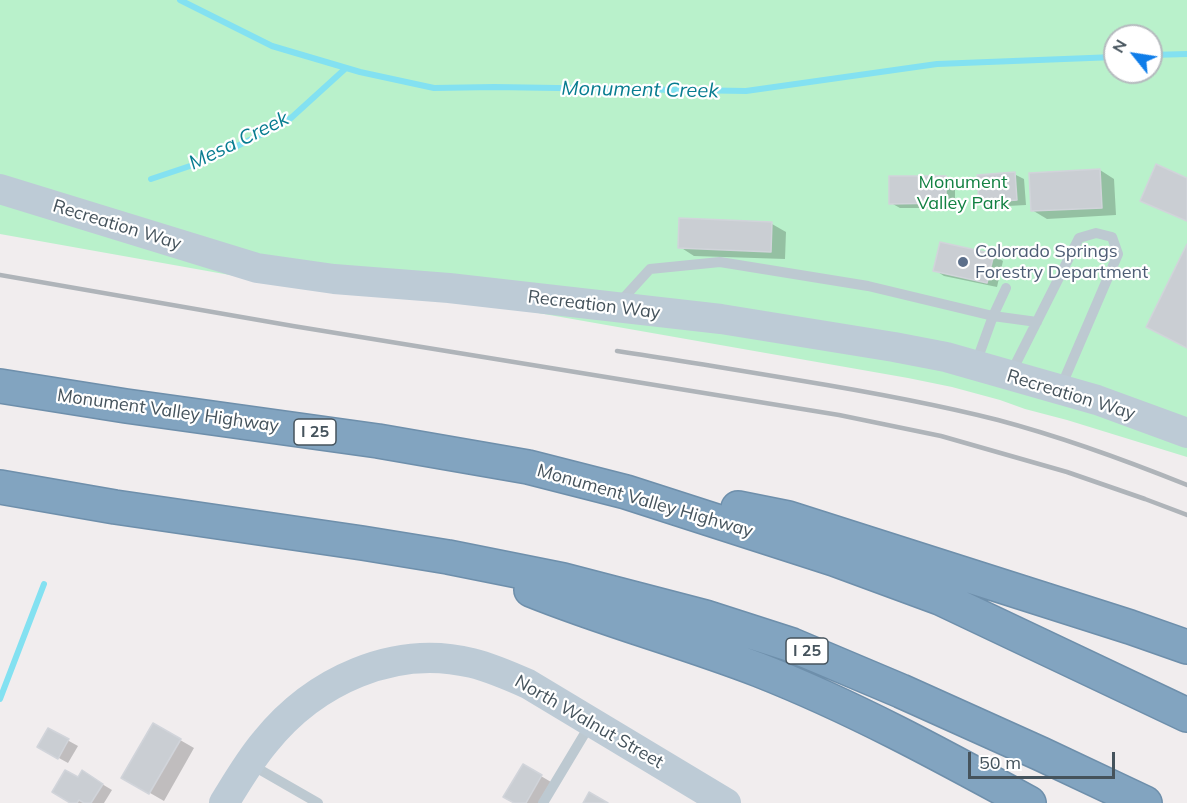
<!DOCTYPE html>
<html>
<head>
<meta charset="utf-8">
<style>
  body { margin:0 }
  #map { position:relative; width:1187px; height:803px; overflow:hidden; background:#f1edee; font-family:Mulish,sans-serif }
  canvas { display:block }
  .north { position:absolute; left:1103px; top:24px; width:60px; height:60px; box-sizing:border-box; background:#fff; border:2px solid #b5babe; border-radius:50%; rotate:300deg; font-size:16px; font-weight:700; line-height:24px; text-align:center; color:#45535c }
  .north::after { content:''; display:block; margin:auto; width:21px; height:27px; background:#0f7de9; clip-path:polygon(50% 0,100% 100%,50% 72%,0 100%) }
  .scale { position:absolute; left:968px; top:752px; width:147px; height:27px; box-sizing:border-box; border:3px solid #45535c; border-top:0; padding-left:8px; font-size:18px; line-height:21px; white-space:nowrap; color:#45535c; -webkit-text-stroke:4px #fff; paint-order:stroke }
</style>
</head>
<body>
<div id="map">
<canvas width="1187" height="803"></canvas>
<div class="north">N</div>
<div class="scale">50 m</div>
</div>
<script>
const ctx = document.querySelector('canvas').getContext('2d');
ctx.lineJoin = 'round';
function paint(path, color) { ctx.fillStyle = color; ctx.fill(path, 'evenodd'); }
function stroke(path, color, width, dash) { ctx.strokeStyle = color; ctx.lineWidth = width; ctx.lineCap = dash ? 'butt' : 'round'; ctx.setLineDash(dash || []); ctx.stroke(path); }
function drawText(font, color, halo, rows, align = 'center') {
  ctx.font = font + ' Mulish,sans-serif'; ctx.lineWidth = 4.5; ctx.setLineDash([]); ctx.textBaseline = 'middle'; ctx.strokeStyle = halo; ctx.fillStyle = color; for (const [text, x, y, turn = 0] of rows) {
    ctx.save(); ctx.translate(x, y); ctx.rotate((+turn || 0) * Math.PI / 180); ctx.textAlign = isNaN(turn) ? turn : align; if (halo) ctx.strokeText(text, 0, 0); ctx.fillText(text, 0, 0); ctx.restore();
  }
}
paint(new Path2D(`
  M0,0h1187v457l-120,-37 -42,-11 -25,-9 -48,-13 -44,-9 -421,-74 -246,-27 -241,-43zM1115,36h36v36h-36z`), '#b9f1cb');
paint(new Path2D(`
  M1100,170l14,9 2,36 -69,4 -15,-9z
  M1014,174l10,5 2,26 -36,2 -9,-5z
  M946,177l9,6v25h-55l-9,-5z
  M772,224l14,8 -1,27 -91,-3 -14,-9z
  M993,255l10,6 -6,26 -53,-11 -9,-6z
  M154,725l40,23 -30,53 -40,-23z
  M49,730l29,16 -10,17 -29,-16z
  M524,766l27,16 -12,21h-22z
  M82,772l30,18 -8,13h-31l5,-24z`), '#0003');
stroke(new Path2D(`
  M180,0l92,46 88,26 74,16 60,-1 252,4 191,-27 178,-7
  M1151,55l36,-1
  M151,179l57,-19 52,-25 31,-17 55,-50
  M0,699l44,-115`), '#83e1f1', 6);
const building = new Path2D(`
  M1156,164l31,14v43l-47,-20z
  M1100,169l2,39 -71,3 -2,-38z
  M1015,172l2,28 -38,3 -2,-28z
  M889,176h57v27l-57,1z
  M679,218l93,4 -1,30 -93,-4z
  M940,242l54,12 -7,29 -54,-12z
  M1187,244v104l-41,-21z
  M153,723l28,16 -32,55 -28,-16z
  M48,728l21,11 -11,20 -21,-12z
  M523,764l19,11 -16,28h-12l-11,-6z
  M65,770l13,7 4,-7 21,14 -12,19h-7l-5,-3 -2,3h-7l-18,-11z
  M589,792l19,11h-25z`);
paint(building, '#caced3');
stroke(building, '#d1d4da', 1.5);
const highway = new Path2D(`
  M0,386l126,20 252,35 150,26 98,25 208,67 106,39 247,117
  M0,487l115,20 247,36 86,14 115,23 142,37 87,28 109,46 140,63 104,49
  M738,508l50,10 342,109 57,20
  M531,590c74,30 153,51 228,80 94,37 182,85 270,133`);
stroke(highway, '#6e8fab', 36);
stroke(new Path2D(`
  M619,303l31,-34 70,-7 148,24 125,30 44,6
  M976,363l17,-47 13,-28
  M1011,373l68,-135 17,-5 16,4 6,17 -57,133
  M250,764l68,39
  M543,803l48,-80`), '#bdc9d1', 10);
stroke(new Path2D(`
  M0,189l257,79 77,11 115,9 272,31 173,28 52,10 151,43 90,33
  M224,803c13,-21 25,-42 41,-61 49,-61 129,-98 207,-79 20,5 38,13 56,21l198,119`), '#bdcbd6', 30);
stroke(highway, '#82a4c0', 33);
stroke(new Path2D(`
  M0,275l293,51 546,89 102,21 126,36 78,27 42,16
  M617,351c60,9 120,19 180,29 67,11 134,23 201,40 64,17 127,40 189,65`), '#afb4b9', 4.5);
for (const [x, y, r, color] of [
  [963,262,6,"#5c6f8a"]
]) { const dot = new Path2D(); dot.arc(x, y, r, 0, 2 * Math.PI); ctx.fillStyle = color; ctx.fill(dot); stroke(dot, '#fff', 2); }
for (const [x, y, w] of [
  [315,432,42],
  [807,651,42]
]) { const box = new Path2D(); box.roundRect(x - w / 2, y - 13, w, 26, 4.5); ctx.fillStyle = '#fff'; ctx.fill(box); stroke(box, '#45535c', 1.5); }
drawText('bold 16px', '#45535c', null, [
  ["I 25",315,432],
  ["I 25",807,651]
]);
drawText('18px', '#128142', '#fff', [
  ["Monument",963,183],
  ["Valley Park",963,204]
]);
drawText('18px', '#45535c', '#fff', [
  ["Recreation Way",117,225,17],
  ["Recreation Way",594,305,7],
  ["Recreation Way",1071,395,17],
  ["Monument Valley Highway",168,411,8],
  ["Monument Valley Highway",645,501,16],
  ["North Walnut Street",589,722,30]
]);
drawText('18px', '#4e5e75', '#fff', [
  ["Colorado Springs",975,252],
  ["Forestry Department",975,273]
], 'left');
drawText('italic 20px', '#077c90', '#fff', [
  ["Monument Creek",640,90,1],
  ["Mesa Creek",239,141,-26]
]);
</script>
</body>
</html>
